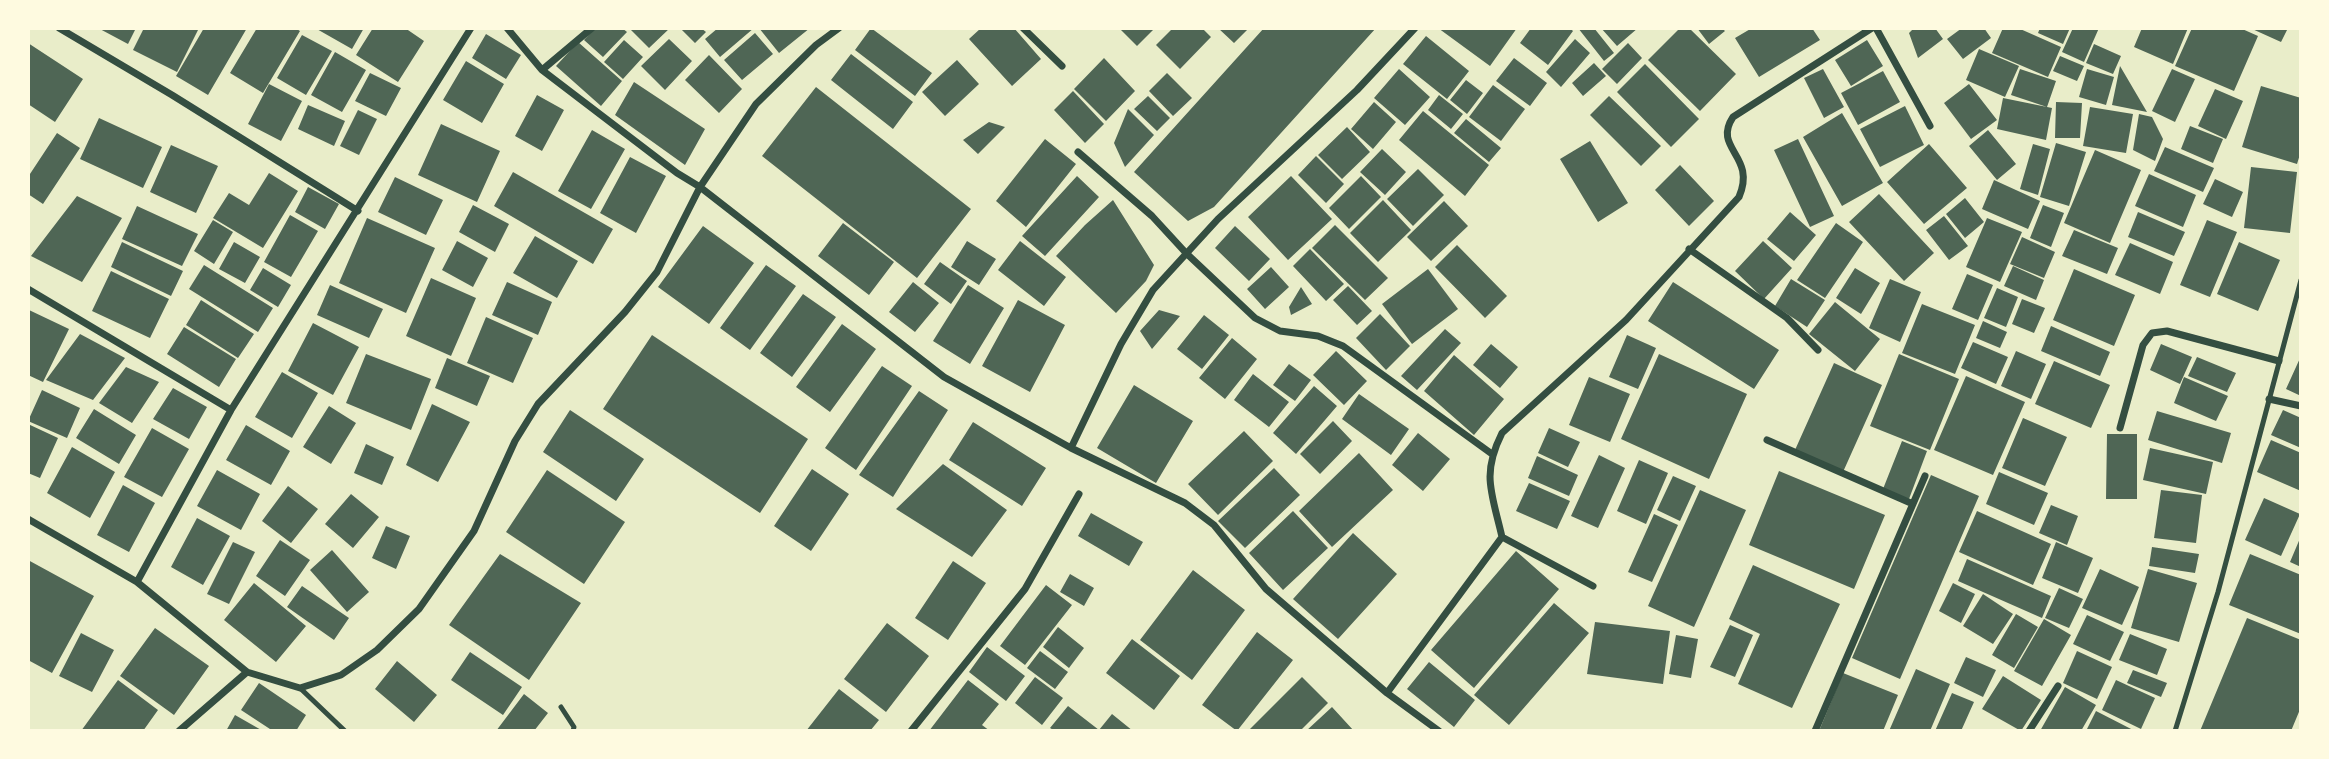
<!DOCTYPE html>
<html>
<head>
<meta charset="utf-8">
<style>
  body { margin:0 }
  #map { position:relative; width:2329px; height:759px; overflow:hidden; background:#e9edc9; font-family:Helvetica,sans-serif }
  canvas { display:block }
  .frame { position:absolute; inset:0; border:30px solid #fefae0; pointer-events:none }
</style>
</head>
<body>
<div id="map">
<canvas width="2329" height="759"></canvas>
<div class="frame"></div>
</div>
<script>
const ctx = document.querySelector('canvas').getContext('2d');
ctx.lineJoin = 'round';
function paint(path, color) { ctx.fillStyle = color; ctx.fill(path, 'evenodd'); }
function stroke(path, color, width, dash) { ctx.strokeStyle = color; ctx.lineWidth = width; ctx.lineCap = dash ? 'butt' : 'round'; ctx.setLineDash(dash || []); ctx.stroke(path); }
paint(new Path2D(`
  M98,28h38l-8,16z
  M144,28h55l-22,44 -44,-22z
  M204,28h43l-39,67 -32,-19z
  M257,28h38l5,3 -37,62 -33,-20z
  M315,28h49l-12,21z
  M373,28h32l19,13 -26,41 -42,-27z
  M595,28h27l5,4 -24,25 -19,-17z
  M629,28h41l-21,20z
  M680,28h21l5,4 -11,11z
  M718,28h36l-34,29 -15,-18z
  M759,28h51l-31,25z
  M871,28l61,45 -17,23 -60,-46z
  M981,28h33l27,31 -29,27 -43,-47z
  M1123,28h32l-18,18 -16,-16z
  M1173,28h29l9,9 -31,32 -24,-24z
  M1218,28h31l-15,15z
  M1264,28h112l-162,179 -26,14 -54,-49z
  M1438,28h79l-27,38z
  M1531,28h39l3,3 -25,34 -28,-22z
  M1578,28h16l20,25 -10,8z
  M1601,28h37l-21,18z
  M1680,28h9l47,46 -36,37 -52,-51z
  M1697,28h25l3,3 -16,13z
  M1752,28h60l8,12 -61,37 -24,-39z
  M1914,28h21l8,11 -25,19 -9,-25z
  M1962,28h22l7,10 -28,21 -16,-20z
  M2003,28h15l43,19 -13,30 -56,-24z
  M2040,28h30l-7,16 -25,-11z
  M2073,28h26l-15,34 -22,-10z
  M2142,28h46l-15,36 -39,-17z
  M2192,28h48l18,8 -24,55 -59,-25z
  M2250,28h38l-7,14z
  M755,33l18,21 -31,26 -18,-20z
  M486,34l35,21 -15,24 -34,-21z
  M302,35l30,16 -26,44 -29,-17z
  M1426,36l43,35 -22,28 -44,-35z
  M669,39l23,22 -27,29 -24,-24z
  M1575,39l15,14 -29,34 -15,-15z
  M624,40l19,17 -20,22 -19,-17z
  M1867,40l16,26 -32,20 -16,-26z
  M578,42l44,39 -21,25 -45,-40z
  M28,43l55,36 -28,43 -27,-18z
  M1628,43l14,15 -25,26 -15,-15z
  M2094,44l27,12 -8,18 -27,-11z
  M1979,49l40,17 -14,31 -39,-17z
  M335,52l31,18 -24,42 -31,-17z
  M851,54l62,48 -20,27 -62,-49z
  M709,55l33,34 -23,24 -34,-33z
  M2060,56l24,10 -7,15 -24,-10z
  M1104,58l31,33 -29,30 -32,-32z
  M1514,58l33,25 -17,23 -34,-25z
  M957,60l22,24 -34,32 -23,-24z
  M466,61l38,23 -22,39 -39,-23z
  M1594,63l12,13 -23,20 -11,-13z
  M1645,64l54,55 -28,28 -54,-55z
  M2120,66l27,46 -35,-7z
  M1399,69l31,28 -25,28 -31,-27z
  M1823,69l21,38 -20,11 -20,-40z
  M2020,69l36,12 -9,26 -36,-12z
  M2087,69l27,8 -8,28 -27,-8z
  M2172,69l23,10 -20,43 -23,-11z
  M1883,71l17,31 -42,23 -17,-32z
  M370,73l31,15 -15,28 -31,-15z
  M1167,73l25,25 -19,18 -24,-25z
  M1466,80l17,13 -16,21 -17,-14z
  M634,82l71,47 -20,36 -70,-50z
  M269,84l33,17 -21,40 -33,-17z
  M1969,84l28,36 -26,19 -27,-36z
  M1493,85l32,24 -24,32 -32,-24z
  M2261,86l40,12v53l-4,13 -55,-17z
  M816,87l155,122 -54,69 -155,-122z
  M2215,89l28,12 -17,38 -28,-13z
  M1073,91l31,33 -19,19 -31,-33z
  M537,95l27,15 -22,41 -27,-15z
  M1439,95l24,19 -12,15 -23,-19z
  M1148,96l22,22 -13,13 -23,-22z
  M1609,96l52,50 -20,20 -51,-51z
  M2003,98l49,10 -6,32 -49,-11z
  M1374,102l22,20 -23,27 -22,-20z
  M2056,102l26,1 -2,35h-25z
  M308,105l37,16 -11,25 -36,-17z
  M1905,106l19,39 -44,22 -20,-38z
  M2090,107l43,7 -7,39 -43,-7z
  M1128,109l26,26 -29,32 -11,-24z
  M358,110l19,9 -18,36 -19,-9z
  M1423,111l66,54 -24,31 -66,-56z
  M1842,113l41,70 -41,23 -39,-69z
  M2139,114l13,3 11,22 -8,22 -22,-11z
  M99,118l63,29 -19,41 -63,-29z
  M1466,119l35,29 -12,14 -35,-29z
  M989,122l16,5 -27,27 -15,-14z
  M441,124l59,27 -23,51 -59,-27z
  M2190,126l33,13 -10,24 -32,-14z
  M1347,127l23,25 -28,27 -24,-24z
  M592,130l33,19 -34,60 -33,-18z
  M1988,130l28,34 -19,16 -28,-34z
  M57,133l23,15 -37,56 -15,-10v-17z
  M1045,139l31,25 -50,63 -30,-26z
  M1798,139l36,77 -24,11 -36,-77z
  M1590,141l38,62 -30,19 -38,-63z
  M2056,143l30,9 -17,54 -29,-9z
  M1929,144l38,44 -43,36 -37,-42z
  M2033,144l17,5 -12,46 -18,-6z
  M171,145l47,21 -22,47 -46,-21z
  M2165,147l49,21 -11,24 -49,-21z
  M1382,149l24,23 -21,23 -25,-23z
  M2095,150l46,20 -31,73 -46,-20z
  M1316,156l28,28 -18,19 -28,-28z
  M630,157l36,19 -30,57 -36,-20z
  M1680,165l34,36 -25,25 -34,-36z
  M2251,167l46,5 -7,61 -46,-5z
  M1418,169l26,26 -31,31 -26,-27z
  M513,172l100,57 -20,35 -99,-58z
  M269,173l29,18 -35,57 -50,-30 16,-25 20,12z
  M2149,174l47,21 -13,32 -48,-21z
  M1077,176l22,21 -54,59 -23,-20z
  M1291,176l41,43 -44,41 -40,-43z
  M1361,176l20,21 -32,32 -20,-21z
  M395,177l48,23 -17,35 -48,-23z
  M2215,179l28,13 -11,25 -29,-13z
  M1994,180l46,21 -12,28 -46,-20z
  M308,187l31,17 -14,25 -30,-17z
  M1879,194l55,59 -30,28 -55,-59z
  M77,196l45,22 -40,64 -51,-26z
  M1965,198l19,24 -19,16 -19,-24z
  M1113,200l41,65 -8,16 -30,32 -60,-57 29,-31z
  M1383,200l28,30 -33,32 -28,-29z
  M1444,201l24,25 -37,35 -24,-24z
  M473,205l36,19 -14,28 -36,-20z
  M2043,205l21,8 -13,34 -21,-9z
  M137,206l61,28 -16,32 -60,-27z
  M1790,212l26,23 -22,26 -27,-22z
  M2138,212l47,20 -11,24 -46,-19z
  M290,215l28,16 -27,46 -27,-15z
  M1944,216l24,30 -19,14 -23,-30z
  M367,218l68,30 -29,65 -67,-30z
  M1987,218l35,14 -22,50 -34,-15z
  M213,220l20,12 -19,32 -20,-13z
  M2207,220l30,12 -27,65 -30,-12z
  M843,223l51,39 -25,33 -51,-39z
  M1836,223l27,19 -38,56 -28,-18z
  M1335,225l53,53 -23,22 -53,-52z
  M703,226l51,37 -45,61 -51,-37z
  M1235,226l35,33 -21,22 -34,-33z
  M2074,230l44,18 -11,26 -45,-18z
  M535,236l43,25 -21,37 -44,-25z
  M2022,237l33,15 -11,26 -34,-14z
  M457,241l31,17 -15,29 -31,-17z
  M967,241l29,18 -17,26 -28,-18z
  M1020,241l46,36 -22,29 -46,-36z
  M1763,241l29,27 -28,31 -29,-28z
  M122,242l61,29 -12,25 -60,-29z
  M234,242l26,15 -15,26 -26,-14z
  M2239,242l41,18 -22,51 -41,-17z
  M2130,243l43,19 -13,32 -45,-19z
  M1457,245l50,51 -22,22 -50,-51z
  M1310,249l34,35 -18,17 -33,-35z
  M940,262l27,19 -16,23 -27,-20z
  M204,265l69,43 -15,24 -69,-43z
  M766,265l30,21 -46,64 -30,-22z
  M2013,266l31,14 -8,20 -32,-14z
  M1271,267l18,20 -24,22 -18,-20z
  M263,268l28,17 -13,22 -28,-17z
  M1855,268l25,15 -19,31 -25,-16z
  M1428,269l30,40 -46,35 -30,-40z
  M2074,269l61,26 -21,51 -61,-26z
  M111,271l58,28 -19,39 -58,-27z
  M1967,274l26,11 -15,35 -26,-11z
  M431,278l45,20 -25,58 -45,-20z
  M1791,279l34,21 -18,27 -32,-21z
  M1890,279l31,13 -21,50 -31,-14z
  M507,282l45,20 -14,33 -46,-20z
  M913,282l26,21 -24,29 -26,-20z
  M1673,282l106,68 -25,39 -106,-68z
  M330,285l53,24 -14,29 -52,-23z
  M968,285l36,23 -34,56 -37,-23z
  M1348,286l24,25 -15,14 -24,-25z
  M1301,287l11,17 -21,11 -2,-8z
  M1997,288l21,9 -12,30 -22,-9z
  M803,294l33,23 -44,60 -32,-24z
  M2022,299l23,9 -11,25 -22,-9z
  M201,300l53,34 -16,24 -52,-33z
  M1018,300l47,25 -35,67 -48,-26z
  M1835,302l45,37 -25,32 -46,-37z
  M1922,304l53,21 -20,49 -53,-21z
  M29,310l40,19 -26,53 -15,-7z
  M1159,310l21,6 -28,33 -12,-18z
  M1380,314l30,32 -24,24 -30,-32z
  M1204,315l25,20 -27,34 -25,-20z
  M486,317l47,21 -20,45 -46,-20z
  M1983,321l24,11 -7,16 -24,-10z
  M313,323l46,24 -26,48 -45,-24z
  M842,324l34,25 -46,63 -34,-25z
  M2051,326l59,26 -10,24 -59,-25z
  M184,327l52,32 -17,28 -52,-33z
  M1445,329l16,14 -44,47 -16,-14z
  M80,334l45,24 -32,42 -47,-20z
  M652,335l156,104 -48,74 -157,-104z
  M1627,335l29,13 -18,41 -29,-12z
  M1232,338l25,21 -32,40 -26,-21z
  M1973,342l35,15 -12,27 -35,-16z
  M1491,344l27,23 -18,21 -27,-23z
  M2161,344l31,13 -12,27 -30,-14z
  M1336,351l31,30 -23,24 -31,-30z
  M2016,351l30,13 -15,35 -30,-13z
  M366,354l65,25 -20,51 -65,-27z
  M1659,354l88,40 -38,85 -88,-40z
  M1899,354l60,25 -29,71 -60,-24z
  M1454,355l50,44 -30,36 -50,-44z
  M2301,356v40l-15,-7z
  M2197,357l39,16 -9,19 -39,-16z
  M447,358l43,18 -13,30 -42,-18z
  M2054,361l56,24 -19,43 -56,-24z
  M1834,363l48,22 -39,87 -48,-22z
  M1289,364l22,16 -16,21 -22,-16z
  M882,366l30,20 -56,84 -31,-22z
  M126,367l33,15 -27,41 -33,-20z
  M282,372l36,21 -26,45 -37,-21z
  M1253,374l36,28 -20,25 -35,-27z
  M1966,376l59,26 -32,73 -59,-25z
  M1589,377l41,17 -20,48 -41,-17z
  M2184,377l44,19 -12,25 -42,-18z
  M1134,385l59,36 -37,62 -59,-35z
  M1314,386l23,20 -41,48 -23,-21z
  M173,388l34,19 -18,32 -36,-20z
  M42,390l38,18 -13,30 -39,-17z
  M919,391l29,19 -55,87 -34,-22z
  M1359,394l50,35 -18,26 -49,-36z
  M432,404l38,18 -32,60 -32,-17z
  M329,406l27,17 -25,41 -28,-17z
  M94,409l42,26 -17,29 -43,-26z
  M570,410l74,49 -28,42 -73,-49z
  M2283,410l18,8v30l-30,-13z
  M2157,411l74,22 -9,30 -74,-23z
  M2023,418l44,19 -22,49 -43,-18z
  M1333,421l19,20 -32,33 -20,-20z
  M973,422l73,46 -24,38 -73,-46z
  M28,424l30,14 -18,40 -12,-5z
  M246,425l44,26 -19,34 -45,-25z
  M152,428l37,21 -27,48 -38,-20z
  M1549,428l31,14 -12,25 -30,-14z
  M1244,431l29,30 -55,54 -30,-31z
  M1418,433l32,26 -27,32 -31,-26z
  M2107,434h30v65h-31z
  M2271,440l30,13v38l-44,-19z
  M1902,441l25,10 -18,48 -26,-10z
  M366,444l28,13 -12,28 -28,-12z
  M72,447l43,25 -25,46 -43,-25z
  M2150,448l63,14 -7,32 -63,-14z
  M1359,453l34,37 -61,57 -33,-36z
  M1599,455l26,13 -27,60 -27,-12z
  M1537,456l41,19 -9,21 -41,-18z
  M1639,460l29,13 -22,51 -29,-13z
  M943,464l64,46 -35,47 -76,-48z
  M1274,468l26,27 -55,53 -27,-27z
  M812,469l37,25 -38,57 -37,-25z
  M217,470l43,24 -19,36 -44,-24z
  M547,470l78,52 -41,62 -78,-52z
  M1779,471l106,44 -31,74 -105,-44z
  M1999,472l49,21 -14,32 -48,-21z
  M1931,475l48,21 -79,183 -48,-21z
  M1673,476l23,10 -16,35 -23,-11z
  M1529,483l41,18 -13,28 -41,-18z
  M123,485l32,18 -26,49 -32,-17z
  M288,486l30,23 -27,34 -29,-22z
  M1700,490l46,20 -52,117 -46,-21z
  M2161,490l41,5 -6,48 -42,-5z
  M351,494l28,23 -26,31 -28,-24z
  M2264,498l36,16 -19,42 -36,-16z
  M2051,505l27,11 -11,29 -28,-12z
  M1293,511l35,37 -45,42 -34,-37z
  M1977,511l74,33 -18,41 -74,-33z
  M1091,513l52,29 -14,24 -51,-30z
  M1654,514l24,11 -26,57 -24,-10z
  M197,518l33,18 -27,49 -32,-18z
  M386,526l24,10 -14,33 -24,-11z
  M1353,533l44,41 -59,65 -45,-40z
  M2301,536v31l-11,-5z
  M280,540l30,20 -25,36 -29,-20z
  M233,542l22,10 -26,52 -22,-10z
  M2056,542l37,16 -15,35 -36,-15z
  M2152,547l47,7 -4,19 -46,-7z
  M332,550l37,42 -22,20 -37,-42z
  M1516,551l43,38 -85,99 -43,-38z
  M500,554l81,49 -52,77 -80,-55z
  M2250,554l51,21v59l-72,-29z
  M1967,559l84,37 -9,22 -84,-37z
  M28,560l66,36 -42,77 -24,-13z
  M953,561l33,22 -38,57 -33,-22z
  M1753,565l87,39 -48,104 -54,-24 22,-50 -31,-15z
  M2100,569l39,18 -17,38 -40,-17z
  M2148,569l49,14 -18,59 -48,-14z
  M1193,570l52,40 -53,70 -52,-40z
  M1070,574l24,14 -10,18 -24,-14z
  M254,583l52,43 -30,36 -52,-42z
  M1953,583l22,11 -14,29 -22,-12z
  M1046,585l26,20 -47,60 -25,-19z
  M302,586l47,32 -15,22 -47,-33z
  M2059,588l24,11 -14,29 -24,-10z
  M1983,594l30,20 -20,30 -30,-18z
  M1554,603l35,30 -80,92 -35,-30z
  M2016,614l22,13 -24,41 -22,-13z
  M2087,615l37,17 -14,29 -37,-17z
  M2247,618l54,22v67l-10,24h-91z
  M2044,619l27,16 -29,51 -28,-15z
  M1595,622l75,9 -7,53 -76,-10z
  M887,623l42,33 -43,56 -42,-33z
  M1730,625l23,10 -18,42 -25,-10z
  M1058,627l26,21 -15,20 -26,-21z
  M155,628l54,38 -35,49 -54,-39z
  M1257,632l36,28 -56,71 -35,-26z
  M81,633l33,17 -22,42 -33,-16z
  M2130,634l37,15 -10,26 -38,-15z
  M1676,635l22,4 -7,39 -22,-4z
  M1132,639l48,37 -26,34 -48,-37z
  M987,647l38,29 -19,25 -37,-29z
  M1040,651l28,21 -13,17 -28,-21z
  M2077,651l35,16 -15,32 -34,-16z
  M470,652l52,35 -19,28 -52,-35z
  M1966,657l30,13 -13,27 -29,-14z
  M397,661l40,34 -23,27 -39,-33z
  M1429,662l46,38 -21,27 -47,-38z
  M1916,669l34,15 -20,47h-41z
  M2133,670l34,13 -6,14 -34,-14z
  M1843,673l55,22 -15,36h-64z
  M2003,676l38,24 -20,31 -39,-22z
  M1035,677l28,21 -21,27 -27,-22z
  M1302,677l26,26 -28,28h-52z
  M118,680l40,30 -15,21h-62z
  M968,680l31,24 -17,21 8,6h-61z
  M2116,680l39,18 -14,31 -39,-19z
  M259,683l47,32 -10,16h-23l-32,-21z
  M2065,687l31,18 -15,26h-41z
  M839,689l40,31 -9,11h-64z
  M1952,693l22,9 -13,29h-26z
  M524,694l24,19 -14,18h-38z
  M1068,706l31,24 13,-16 21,17h-78l-5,-3z
  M1332,707l22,24h-48z
  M2096,711l39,20h-49z
  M235,715l28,16h-37z`), '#4f6655');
stroke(new Path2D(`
  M300,688l45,43
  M561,707l13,20 -1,4
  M2175,731l43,-139 83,-312`), '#344e41', 5);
stroke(new Path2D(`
  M59,28l113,67 186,116
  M507,28l35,42 135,103 23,14 244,190 127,71 114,55 29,22 52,64 121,104 52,38
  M1023,28l39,38
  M1876,28l54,98
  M542,70l50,-42
  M1078,152l74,64 34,37 69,65 25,13 38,5 25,10 149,108
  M1689,249l98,69 31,32
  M28,289l203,121
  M2269,399l32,7
  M2120,428l23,-83 9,-12 15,-2 112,30
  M1767,440l146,64
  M1071,448l50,-104 32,-54 65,-71 139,-129 58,-62
  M28,519l109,63 110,90 53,16 41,-13 36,-25 42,-41 55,-78 41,-90 23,-37 87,-92 32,-40 43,-85 56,-83 60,-59 23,-17
  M1502,537l91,49
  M137,582l94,-172 240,-382
  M1387,693l115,-156c-10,-44 -21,-62 0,-104l124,-113 113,-123c18,-42 -27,-48 -6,-80l139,-89
  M179,731l68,-59
  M911,731l114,-142 54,-95
  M1815,731l110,-255
  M2029,731l29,-45`), '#344e41', 7);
</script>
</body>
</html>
